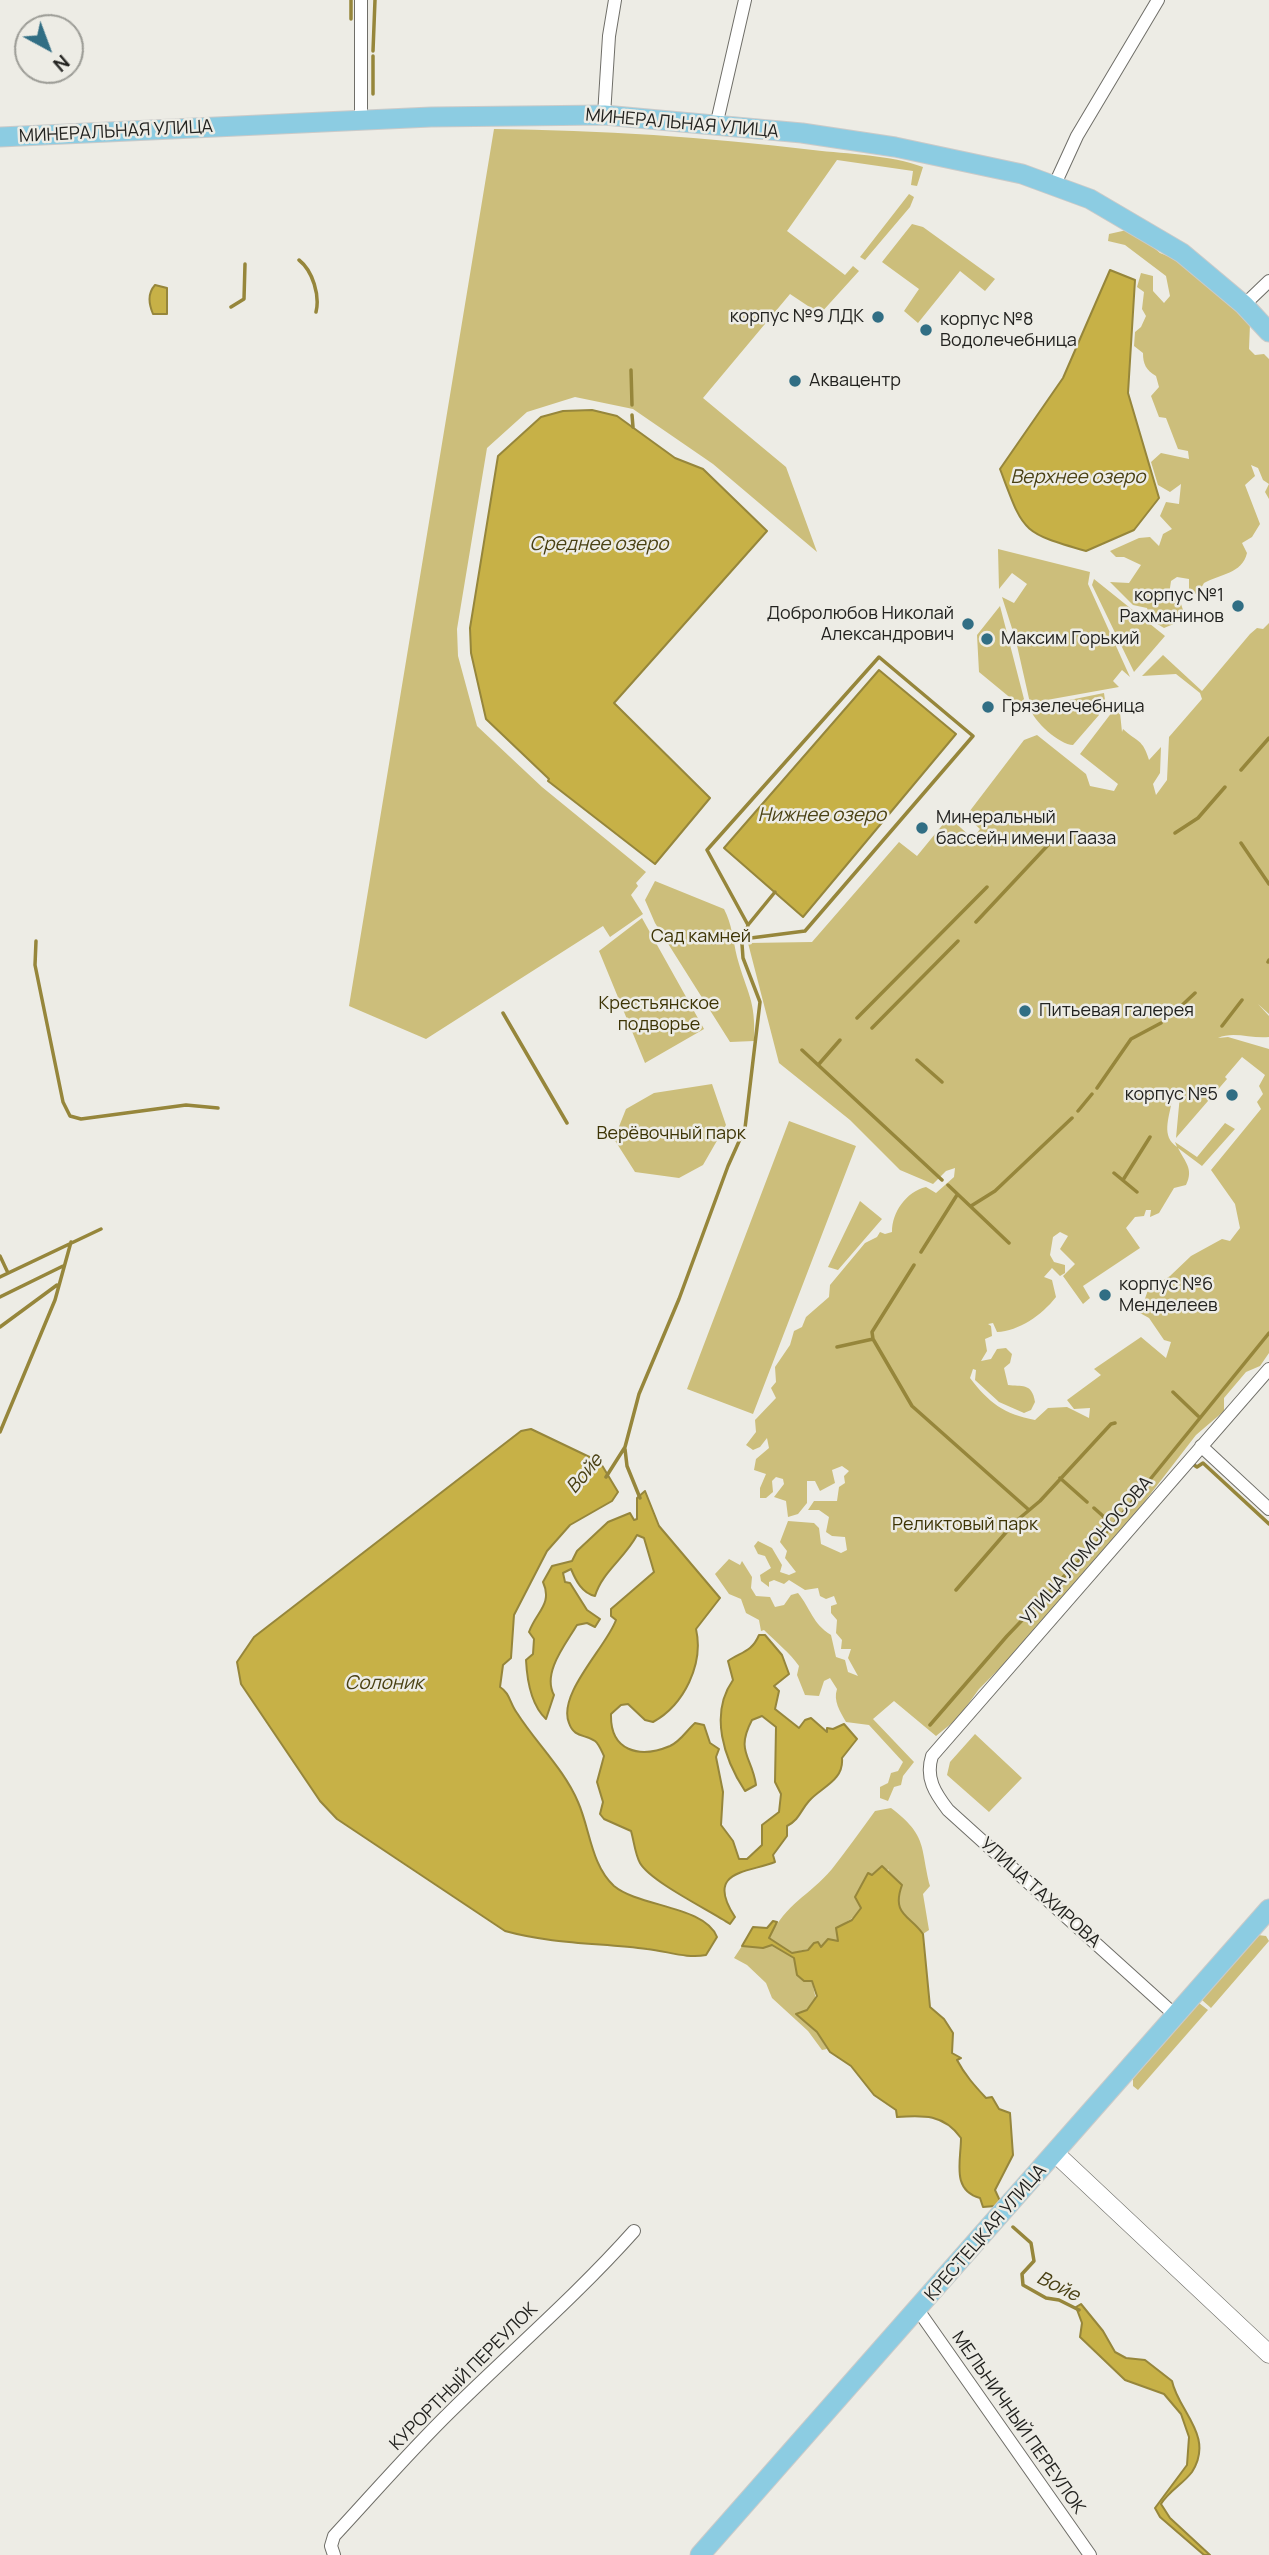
<!DOCTYPE html>
<html>
<head>
<meta charset="utf-8">
<style>
  body { margin:0 }
  #map { position:relative; width:1269px; height:2555px; overflow:hidden; background:#edece5; font-family:Manrope,sans-serif }
  canvas { display:block }
  .north { position:absolute; left:14px; top:14px; width:70px; height:70px; box-sizing:border-box; background:#edece5; border:2px solid #9c9c96; border-radius:50%; rotate:139deg; font-size:19px; font-weight:700; line-height:28px; text-align:center; color:#232320 }
  .north::after { content:''; display:block; margin:auto; width:24px; height:32px; background:#316e84; clip-path:polygon(50% 0,100% 100%,50% 72%,0 100%) }
</style>
</head>
<body>
<div id="map">
<canvas width="1269" height="2555"></canvas>
<div class="north">N</div>
</div>
<script>
const ctx = document.querySelector('canvas').getContext('2d');
ctx.lineJoin = 'round';
function paint(path, color) { ctx.fillStyle = color; ctx.fill(path, 'evenodd'); }
function stroke(path, color, width, dash) { ctx.strokeStyle = color; ctx.lineWidth = width; ctx.lineCap = dash ? 'butt' : 'round'; ctx.setLineDash(dash || []); ctx.stroke(path); }
function drawText(font, color, halo, rows, align = 'center') {
  ctx.font = font + ' Manrope,sans-serif'; ctx.lineWidth = 5; ctx.setLineDash([]); ctx.textBaseline = 'middle'; ctx.strokeStyle = halo; ctx.fillStyle = color; for (const [text, x, y, turn = 0] of rows) {
    ctx.save(); ctx.translate(x, y); ctx.rotate((+turn || 0) * Math.PI / 180); ctx.textAlign = isNaN(turn) ? turn : align; if (halo) ctx.strokeText(text, 0, 0); ctx.fillText(text, 0, 0); ctx.restore();
  }
}
paint(new Path2D(`
  M494,129c106,1 213,8 319,21 35,4 78,5 110,17l-6,19 -6,-1 2,-14 -76,-11 -50,71 58,44 8,-9 6,5 -39,43 -30,-20 -87,104 83,69 31,85 -104,-88 -80,-55 -58,-12 -48,15 -40,36 -30,181 1,27 19,70 65,61 104,85 -10,11 2,3 -7,9 12,19 -33,23 -7,-11 -177,113 -77,-33z
  M909,194l5,3 -4,10 -45,53 -5,-3z
  M912,224l11,3 72,52 -10,12 -25,-20 -42,52 -14,-12 15,-22 -37,-27z
  M1127,230l12,5 21,18 15,6 50,36 25,29 -1,25 6,6 9,-1 5,5v140l-4,-7 4,-8 -6,-4 -5,-12 -7,-3 4,11 -10,9 15,39 -8,13 -10,6 5,10c-5,21 -27,21 -43,30l-7,12 -8,-6v-10l-12,-2 -6,4 -2,14 11,6 3,9 -7,13 -12,5 -13,-8 -4,-12 -14,-3 -23,-23 19,1 12,-18 -17,-8h-8l-6,-6 29,-13 11,-1 9,9 4,-12 9,-5 -12,-13 6,-14 13,2 2,-20 -11,8 -12,-7 -7,-23 10,-9 28,6 -1,-8 -10,-2 -12,-31 -7,-1 -8,-21 8,-9 -3,-11c-10,-6 -13,-12 -13,-23l-9,-7 1,-14 6,-5 5,-11 -4,-7 2,-17 -7,-5 4,-14 12,3v15l11,12 6,-7 -4,-20 -41,-31 -17,-4 1,-7z
  M998,549l92,23 -2,12 42,93 -8,-7 -9,11 6,6 -89,16 -14,-62 -14,-44 12,6 13,-19 -15,-11 -13,16z
  M1094,579l71,57 -31,36 -42,-87z
  M1000,606l24,93 -5,6 -40,-33 -2,-37z
  M1269,623v391l-11,-10 11,12v21c-17,2 -36,-6 -51,1l10,-1 41,12v304l-9,13 -14,6 -22,26v13l-28,24 -68,88 -113,130 -36,36 -21,29 -22,18 -42,-35 -21,18 41,43 -11,14 -2,9 -7,2 -6,14 -8,-3v-11l8,-4 3,-10 7,-2 5,-9 -34,-37 -23,-3c-6,-11 -13,-21 -9,-33l-7,-11 -6,3 -5,15 -14,-1 -8,-20 2,-9c-9,-13 -23,-24 -35,-36l-3,1 -2,-11 -13,-7 -5,-14 -12,-5 -14,-20 14,-15 11,6 2,-4 10,16 -1,11 5,8 14,1 5,10 9,-2 7,-10 7,-2c13,16 14,30 33,42l5,22 9,3 3,12 10,4 -10,-18 3,-9h-10l1,-9 -6,-7 1,-13 -6,-7v-7l6,-2 -3,-8 -8,3 -6,-3 -2,-8 -13,2 -16,-10 -5,4 -10,-4 -5,2v5l-8,-6 -1,-6 11,-7 -6,-12 -7,-2 -4,-8 4,-5 14,7 10,17 -2,7 9,3 7,-3 -11,-14 2,-7 -7,-9 8,-21 26,2 5,5 2,16 20,9 6,-3 -2,-13 -13,-1 -6,-4 3,-15 -10,-7h-11l6,-9h23l2,-14 6,-4 -1,-7 5,-5 -7,-5 -10,4 3,13 -15,8 -5,-10h-8v22l-9,11 -10,3 -2,-16 -12,-4 10,-13 -1,-5 -7,-2 -4,4 1,11 -7,6h-6v-10l6,-14 -12,-4 2,-11 13,-11 -2,-10 -7,9 -7,3 -7,-5 10,-13 -1,-12 21,-22 -5,-10 5,-6 -1,-15 15,-22 4,-14 8,-4 4,-10 23,-20 1,-12 35,-42 12,-6 3,-5 5,2 7,-2c0,-20 14,-40 34,-45l10,6 18,-16 1,-9 -9,3 -13,13 -33,-14 -50,-50 -71,-57 -31,-120 64,-1 87,-100 18,14 32,-39 24,22 7,-10 -14,-13 58,-76 13,-5 49,39 4,12 24,5 4,-7 -38,-30 39,-51 3,29 1,-3c14,13 20,10 26,31l12,-13 -1,26 -7,11 3,11 11,-15 2,-43 33,-38 -2,-6 -24,-19 -34,2 21,-21 39,36 48,-57 7,-6 6,1zM1242,1057l23,18 -6,11 4,8 -6,8 4,7 -50,61 24,34 5,24 -10,13 -8,-2 -31,17 -21,20 -22,14 -8,23 9,5 15,22 7,2 -5,16 -25,-21 -47,32 7,6 -34,25 7,9 16,-1 -1,10 -22,-11 -19,1 -13,12c-31,-6 -46,-17 -65,-42l3,-9 3,1 -1,10 24,22 25,11 7,-3 4,-8c-3,-20 -14,-15 -27,-17l-4,-17 6,-5 2,-9 -6,-6 -9,1 -6,10 -10,2 6,-10 -2,-12 7,-3 -1,-10 -3,-2 5,-1 4,9c22,-1 45,-17 59,-35l-4,-17 -8,-3 8,-9 8,8 5,-3v-8l-11,-3 -4,-7 3,-18 7,-5 8,4 -8,13 15,15 -12,12 20,28 7,-6 -7,-12 57,-38 -14,-20 9,-11 9,-1 2,-6h5l-1,7 9,-4 15,-25 12,-3c8,-16 -1,-23 -8,-37l24,18 33,-37 -10,-6 -28,34 -22,-15 2,5c-16,-11 -8,-28 -5,-47l2,-5h6l-4,43 51,-59 -2,-2z
  M1104,693l1,7 -7,9 1,6 -26,30c-13,0 -40,-24 -43,-37z
  M655,881l69,28c8,15 9,31 13,48 10,37 19,42 17,84l-24,1 -75,-119 -10,-23z
  M642,918l62,111 -59,34 -46,-112z
  M712,1084l14,41 -23,40 -24,13 -44,-6 -21,-33 12,-30 28,-16z
  M789,1121l67,25 -103,268 -66,-25z
  M860,1201l22,18 -44,51 -10,-3z
  M975,1734l47,44 -33,34 -42,-37 3,-13z
  M891,1808c37,28 29,39 39,78l-7,8 6,36 -6,4c-6,-8 -15,-11 -20,-20 -8,-15 -7,-30 -15,-45l-29,45 -16,10 -5,17 -46,12 -23,-15c18,-36 39,-41 63,-69 15,-19 29,-39 43,-58z
  M1258,1935l8,1 3,5 -58,67 -9,-8z
  M759,1945l4,3 9,-3 22,13 2,11 16,12 4,19 -9,10 -10,4 20,18 10,17 -5,1 -14,-19 -36,-33 -6,-15 -19,-18 -13,-7 8,-12z
  M1199,2003l9,7 -70,80 -5,-4v-7z`), '#ccbe7b');
const water = new Path2D(`
  M1110,270l25,10 -7,113 31,105 -25,32 -48,21c-66,-19 -62,-19 -86,-82l63,-91z
  M155,285l12,3v26h-14c-4,-10 -6,-20 2,-29z
  M592,410l25,6 58,42 28,11 64,62 -153,172 96,95 -55,66 -107,-83 1,-2 -63,-60 -15,-66 -1,-25 28,-172 43,-39 22,-6z
  M879,670l77,64 -153,183 -79,-69z
  M531,1429l69,33 18,30 -6,9 -42,24 -23,26 -33,64 -3,43 -8,7 -3,22c10,6 10,17 17,26 19,30 47,56 61,89 12,27 13,63 36,84 25,21 91,20 103,51l-11,18c-19,4 -39,-4 -59,-6 -48,-6 -95,-5 -142,-18l-168,-112 -17,-18 -79,-117 -4,-22 17,-25 267,-206z
  M645,1491l14,35 61,72 -24,31c8,35 -12,76 -43,93l-8,-2 -17,-16 -7,1 -10,9c-1,37 28,45 59,32 11,-5 16,-15 25,-23l9,2 6,18 9,6 -3,8 7,35 -2,33 12,16 6,18h8l15,-14v-20l17,-13 2,-18 -6,-12 1,-55 -14,-11 -10,4c-17,32 0,36 4,65l-11,6c-21,-32 -36,-77 -12,-111l-5,-19c13,-9 24,-9 31,-26h6l17,20 7,19 -15,12 5,5 -4,18 24,19 6,-8 6,-2 16,14v-4l6,1 11,-5 13,15 -15,19c2,23 -21,29 -33,43 -9,10 -9,18 -22,25v10l-14,19 2,7c-27,11 -71,8 -40,55l-5,7c-21,-14 -79,-42 -90,-61 -5,-9 -6,-22 -9,-32l-27,-12 -4,-5 3,-12 -6,-20 7,-26c-2,-4 -5,-12 -9,-15 -10,-7 -21,-3 -26,-18 -12,-29 38,-77 47,-103l-5,-4v-7l43,-37 -10,-34 -7,-3c-12,23 -35,37 -42,61 -13,-3 -19,-15 -24,-27l-8,4 2,9 5,1 17,27 13,9 -5,8 -8,-4 -10,2c-12,20 -35,48 -23,70l-8,24c-15,-14 -19,-39 -20,-59l7,-6 1,-15 -5,-7c7,-20 24,-28 14,-50l9,-16 20,-5 5,-10 31,-29 22,-9 4,7 3,-1v-21z
  M882,1866l20,19c-11,30 8,30 21,49l7,73 14,12 9,14 -1,20 9,5 -4,2c8,15 17,25 29,38l6,-1 7,12 11,4 3,42 -18,35 5,11 -5,5 -12,1 -3,-9c-29,-8 -19,-37 -19,-60 -17,-24 -38,-23 -64,-21l-1,-7 -22,-15 -23,-29 -21,-14 -13,-20 -21,-18 11,-4 10,-14 -5,-15h-8l-7,-6 -3,-17 -22,-13 -9,3 -21,-2 11,-19 14,1 6,-7 4,1 -8,16 23,15 16,-3 6,-7 4,-1 3,5 7,-8 10,2 -2,-13 16,-8 9,-12 -6,-11 13,-24 4,2z
  M1081,2304l22,27 12,21 11,6 19,2 27,21c6,30 43,55 20,91 -9,12 -23,19 -31,32l9,14 40,37h-6l-44,-38 -5,-9 32,-43 2,-28 -8,-23 -17,-20 -39,-14 -45,-43 2,-14 -6,-16z`);
paint(water, '#c7b147');
stroke(water, '#96863b', 2);
stroke(new Path2D(`
  M351,0v19
  M373,51l2,-51
  M373,94v-38
  M299,260c14,11 21,36 17,52
  M231,307l13,-8 1,-35
  M631,370l1,35
  M632,415l1,12
  M1241,770l28,-32
  M1175,833l23,-15 27,-31
  M1241,843l28,41
  M976,922l73,-78
  M743,939l62,-8 168,-195 -94,-79 -172,193 41,75
  M36,941l-1,24 28,137 7,14 11,3 105,-14 32,3
  M1268,962l1,-2
  M1177,1010l18,-17
  M503,1013l64,110
  M857,1018l130,-131
  M1222,1026l20,-26
  M872,1028l86,-87
  M802,1050l140,130
  M917,1060l25,22
  M819,1064l21,-24
  M1097,1088l34,-49 30,-16
  M1078,1111l14,-17
  M1114,1173l23,19
  M1123,1180l27,-43
  M948,1185l61,58
  M971,1206l24,-15 77,-73
  M921,1252l36,-57
  M0,1256l8,17
  M914,1265l-42,67 1,7 39,67 117,104
  M0,1277l101,-48
  M0,1297l63,-31
  M0,1327l57,-42
  M837,1347l36,-8
  M1173,1392l25,24
  M0,1432l55,-132 16,-58
  M625,1449l2,17 13,32
  M1194,1465l3,2 6,-4 66,61
  M606,1477l19,-30 14,-53 40,-95 49,-133 17,-38 15,-126 -17,-44 -1,-14 6,-19 27,-33
  M1060,1478l27,24
  M1094,1508l19,17
  M956,1590l59,-68 25,-21 71,-77 4,-1
  M930,1725l77,-89 106,-111 156,-192
  M1013,2227l18,16 3,18 -12,13 1,11 23,13 13,2 20,10`), '#96863b', 3.5);
const street = new Path2D(`
  M604,115l5,-79 6,-36
  M361,120v-120
  M716,126l29,-126
  M1055,184l22,-48 81,-136
  M1244,305l25,-24
  M1201,1446l68,63
  M1176,2016l-228,-206c-13,-17 -23,-32 -16,-54l337,-387
  M918,2310l172,245
  M334,2555l-3,-9 3,-10c39,-42 76,-85 117,-125 61,-60 126,-116 183,-180`);
const secondary = new Path2D(`
  M1056,2154l213,200`);
const primary = new Path2D(`
  M0,137l431,-20 173,-2 198,18 93,14 127,27 68,25 92,54 62,52 25,27
  M700,2555l569,-646`);
stroke(street, '#6f6e68', 14);
stroke(secondary, '#6f6e68', 19);
stroke(primary, '#cacac9', 21);
stroke(street, '#fff', 12);
stroke(secondary, '#fff', 18);
stroke(primary, '#8ccce2', 19);
for (const [x, y, r, color] of [
  [878,317,7,"#316e84"],
  [926,330,7,"#316e84"],
  [795,381,7,"#316e84"],
  [1238,606,7,"#316e84"],
  [968,624,7,"#316e84"],
  [987,639,7,"#316e84"],
  [988,707,7,"#316e84"],
  [922,828,7,"#316e84"],
  [1025,1011,7,"#316e84"],
  [1232,1095,7,"#316e84"],
  [1105,1295,7,"#316e84"]
]) { const dot = new Path2D(); dot.arc(x, y, r, 0, 2 * Math.PI); ctx.fillStyle = color; ctx.fill(dot); stroke(dot, '#edece5', 2.5); }
drawText('18px', '#232320', '#edece5', [
  ["МИНЕРАЛЬНАЯ УЛИЦА",682,124,5],
  ["МИНЕРАЛЬНАЯ УЛИЦА",116,132,-3],
  ["УЛИЦА ЛОМОНОСОВА",1087,1551,-49],
  ["УЛИЦА ТАХИРОВА",1040,1893,42],
  ["КРЕСТЕЦКАЯ УЛИЦА",986,2233,-49],
  ["КУРОРТНЫЙ ПЕРЕУЛОК",464,2377,-45],
  ["МЕЛЬНИЧНЫЙ ПЕРЕУЛОК",1018,2423,55]
]);
drawText('18px', '#232320', '#edece5', [
  ["корпус №9 ЛДК",864,317,"right"],
  ["корпус №8",940,320],
  ["Водолечебница",940,341],
  ["Аквацентр",809,381],
  ["корпус №1",1224,596,"right"],
  ["Рахманинов",1224,617,"right"],
  ["Добролюбов Николай",954,614,"right"],
  ["Александрович",954,635,"right"],
  ["Максим Горький",1001,639],
  ["Грязелечебница",1002,707],
  ["Минеральный",936,818],
  ["бассейн имени Гааза",936,839],
  ["Питьевая галерея",1039,1011],
  ["корпус №5",1218,1095,"right"],
  ["корпус №6",1119,1285],
  ["Менделеев",1119,1306]
], 'left');
drawText('18px', '#3d3405', '#edece5', [
  ["Сад камней",701,937],
  ["Крестьянское",659,1004],
  ["подворье",659,1025],
  ["Верёвочный парк",671,1134],
  ["Реликтовый парк",965,1525]
]);
drawText('italic 19px', '#494013', '#edece5', [
  ["Верхнее озеро",1078,478],
  ["Среднее озеро",599,545],
  ["Нижнее озеро",822,816],
  ["Войе",585,1474,-50],
  ["Солоник",384,1684],
  ["Войе",1058,2287,26]
]);
</script>
</body>
</html>
